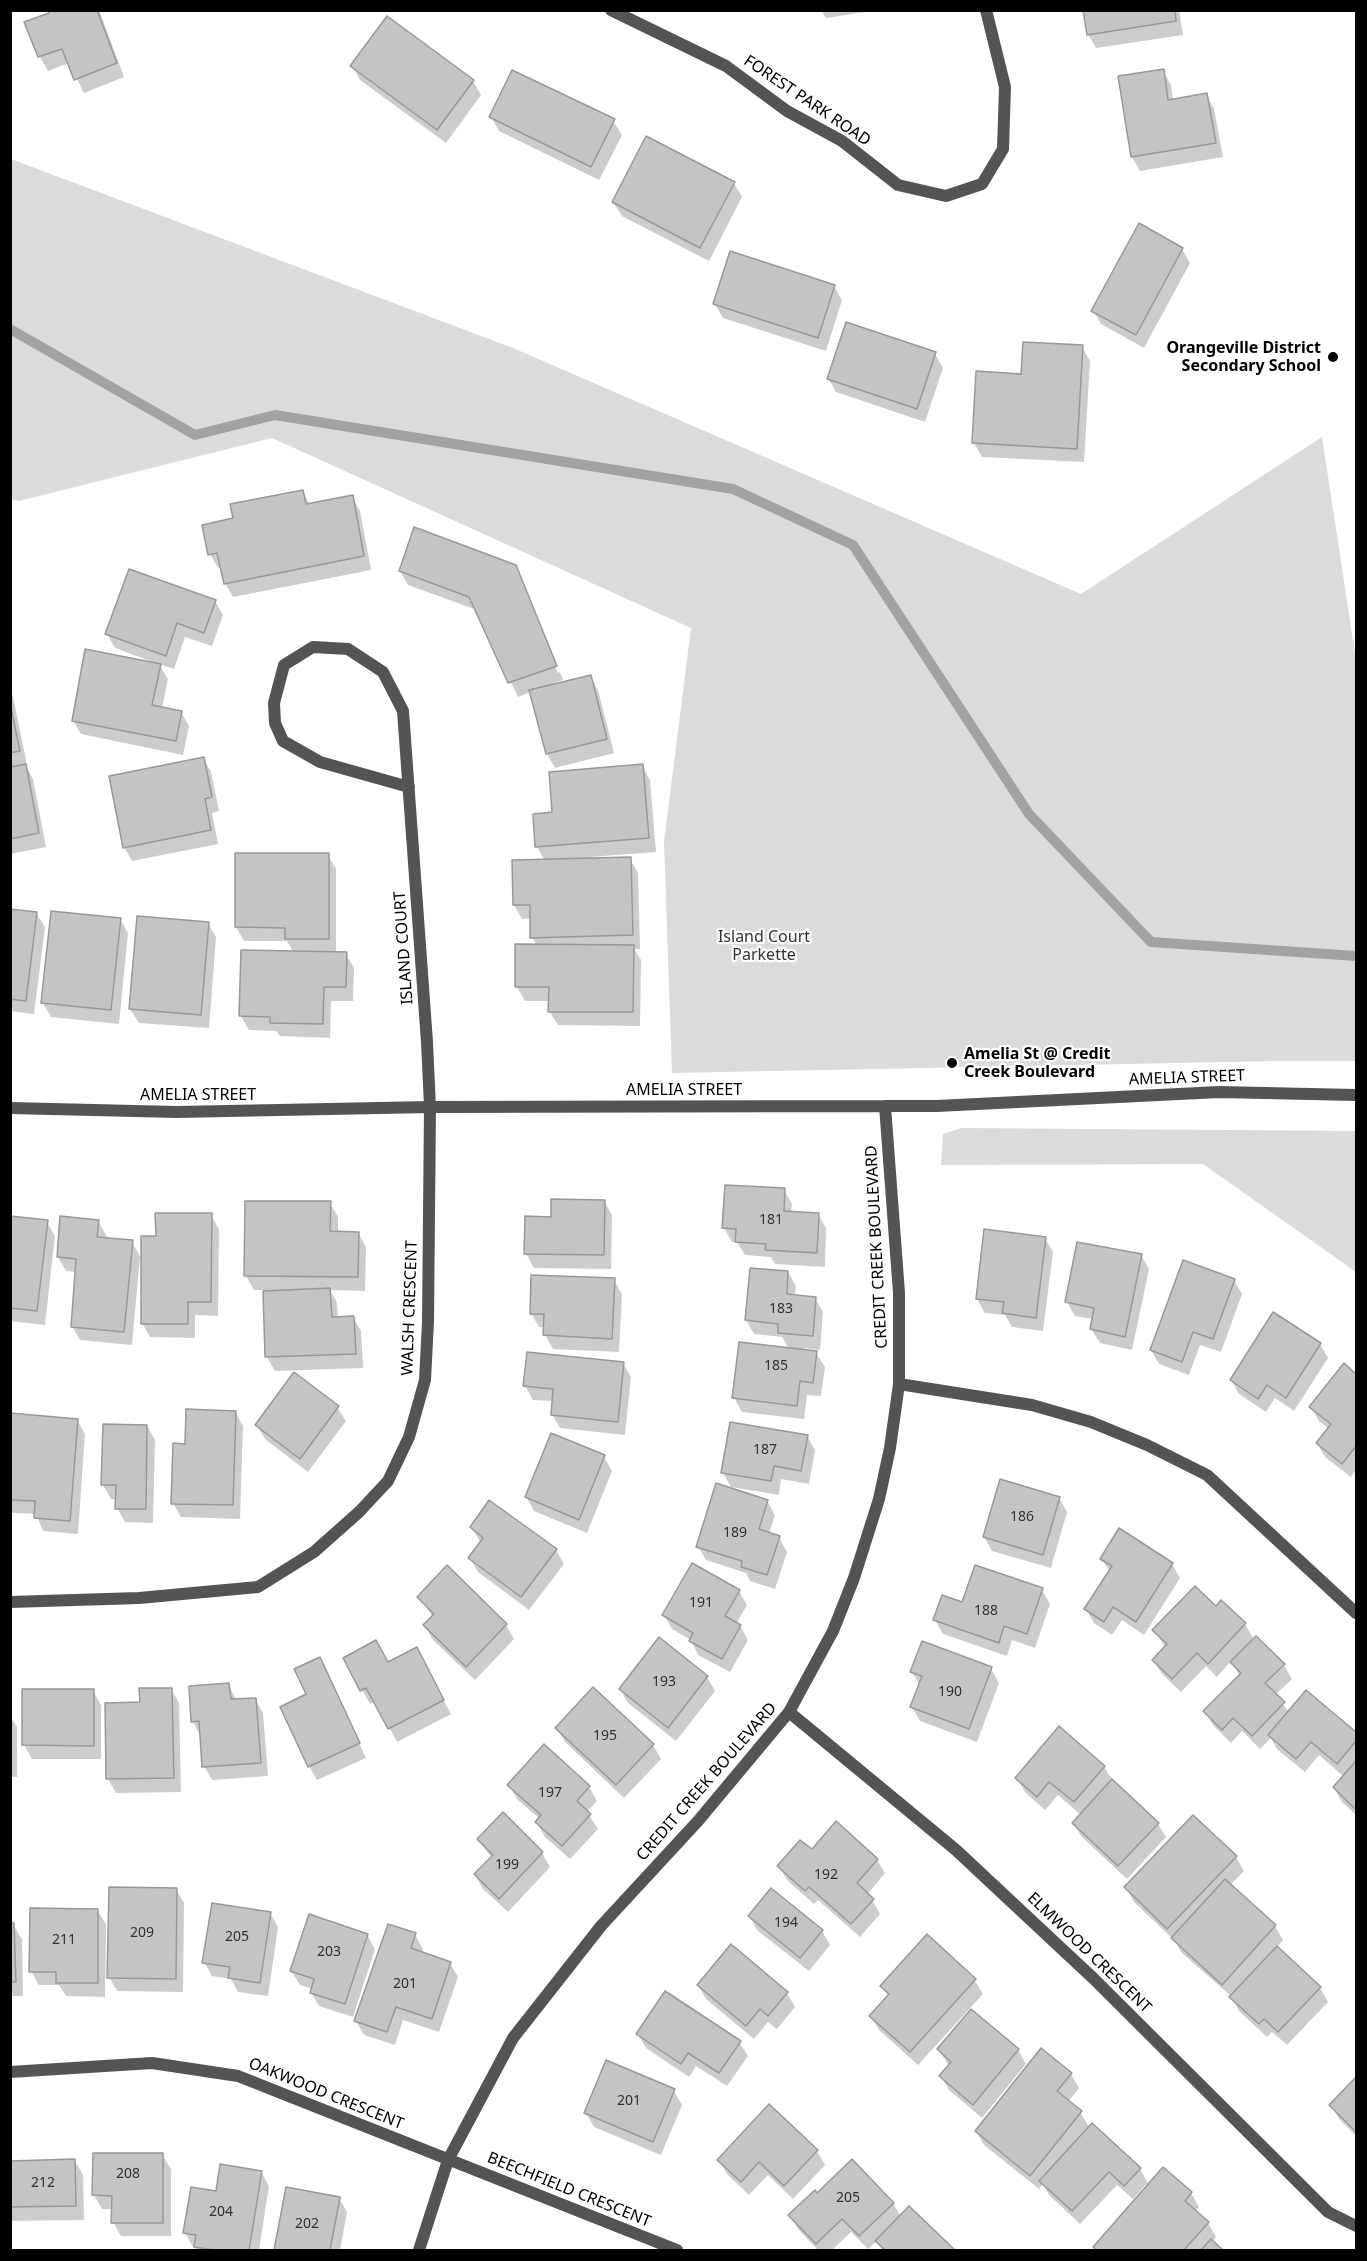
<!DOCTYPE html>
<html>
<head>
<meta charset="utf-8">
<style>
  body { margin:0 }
  #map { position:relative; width:1367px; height:2261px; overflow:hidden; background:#fff; font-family:"Noto Sans",sans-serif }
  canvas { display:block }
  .frame { position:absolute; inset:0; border:12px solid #000; pointer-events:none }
</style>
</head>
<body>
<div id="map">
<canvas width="1367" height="2261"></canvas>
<div class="frame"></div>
</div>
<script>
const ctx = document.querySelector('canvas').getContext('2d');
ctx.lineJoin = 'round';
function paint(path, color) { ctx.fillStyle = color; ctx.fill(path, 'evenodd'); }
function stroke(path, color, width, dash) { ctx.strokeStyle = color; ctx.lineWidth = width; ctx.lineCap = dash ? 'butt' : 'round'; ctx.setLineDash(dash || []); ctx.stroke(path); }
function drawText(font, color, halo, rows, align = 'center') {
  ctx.font = font + ' "Noto Sans",sans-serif'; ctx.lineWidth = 4.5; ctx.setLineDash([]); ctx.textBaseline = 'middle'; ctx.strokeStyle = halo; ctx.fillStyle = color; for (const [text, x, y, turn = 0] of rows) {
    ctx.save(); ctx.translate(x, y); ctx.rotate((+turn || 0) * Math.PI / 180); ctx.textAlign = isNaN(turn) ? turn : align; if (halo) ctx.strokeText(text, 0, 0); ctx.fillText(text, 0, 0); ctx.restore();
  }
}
paint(new Path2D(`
  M11,159l502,189 568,246 241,-157 34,223v401h-79l-605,12 -8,-231 27,-214 -419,-190 -253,63 -8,-2z
  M961,1128l395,3v141l-153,-108 -262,1 2,-31z`), '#dbdbdb');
paint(new Path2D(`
  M50,10h49l25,67 -40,16 -15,-30 -21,8 -8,-14 -14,-34 25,-9z
  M821,10h57l-52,8z
  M1084,10h95l4,25 -87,13 -8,-14z
  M352,66l121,15 8,14 -35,48 -86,-63z
  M1163,71l8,14 2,15 33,-5 8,14 9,48 -83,14 -8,-14z
  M491,117l122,4 9,14 -23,45 -100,-49z
  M734,183l8,14 -33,64 -87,-45 -9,-14z
  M1182,249l8,14 -46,85 -43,-24 -8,-14z
  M834,286l8,14 -16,51 -103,-33 -8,-14z
  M1082,347l8,14 -6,101 -102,-5 -8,-14 49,-68z
  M935,354l8,14 -18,54 -89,-30 -8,-14z
  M302,491l8,14 42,-8 8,14 11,59 -138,27 -8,-14 -3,-16 -4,1 -8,-14 25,-35z
  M400,571l119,7 39,95 2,-1 3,8 -9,3v3l36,-10 8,14 16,63 -59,15 -8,-14 -16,-62 -13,5 -41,-87 -69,-25z
  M215,601l8,14 -11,31 -27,-9 -11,32 -15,-5 9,15 -6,29 19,4 8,14 -6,29 -102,-21 -8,-14 82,-57 -40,-15 -8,-14z
  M10,682l17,83h-2l8,14 13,68 -36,7z
  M203,758l8,14 8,39 -7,2 6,31 -86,17 -8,-14z
  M642,766l8,14 6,72 -66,5v3l40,-1 8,14 2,76h-6l7,11 -1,66 -82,-1 -9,-14 1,-10h-25l-8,-14 20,-41 -5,-9v-19l-10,1 -8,-14 31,-44 -8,-14 17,-34z
  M236,855h92l8,14v84l10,1 8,14 -1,33h-22l-1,37 -50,-2 -4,-5 -27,-1 -8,-14 53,-63 -7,-12h-43l-8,-14z
  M10,910l26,3 9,14 -11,87 -24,-3z
  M120,919l8,14 -9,91 -68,-7 -8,-14z
  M208,923l8,14 -7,91 -70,-5 -9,-14z
  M784,1190l8,14 -1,9 27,1 8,14 -1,39 -50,-3 -4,-7 -26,-2 -8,-13h-5l-8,-14z
  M604,1201l8,14 -1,54 -77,-1 -8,-14 26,-35z
  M330,1203l8,14v16h20l8,14 -1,44 -35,-1 7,13 1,15 15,-1 8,14 2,37 -88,3 -8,-14 -2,-67h-11l-8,-14z
  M211,1215l8,14 -1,87 -23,-1v23l-45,-1 -8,-14z
  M10,1217l37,5 8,14 -10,89 -35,-4z
  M98,1221l8,14v4l26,3 8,14 -8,89 -52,-5 -8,-14 5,-54 -11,-1 -8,-14z
  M1045,1238l8,14 -10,79 -31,-4 -7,-12 -20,-2 -8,-14z
  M1141,1255l8,14 -17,81 -32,-7 -9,-14 2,-10 -18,-3 -8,-14z
  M788,1272l8,14 -1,11 20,1 8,14 -3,38 -16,-2 -1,3 13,2 9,14 -4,29 -14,-1 -3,24 -62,-7 -8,-14 55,-49 -7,-12 -28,-3 -8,-14z
  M614,1280l8,14 -3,58 -66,-3 -8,-14v-8h-6l-8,-14z
  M1234,1280l8,14 -21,58 -21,-7 -11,30 -30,-11 -8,-14z
  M1320,1344l8,14 -34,53 -19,-13 -9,14 -27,-18 -8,-14z
  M623,1363l8,14 -6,58 -65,-7 -8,-14 1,-13 -20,-1 -8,-14z
  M1344,1365l12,10v94l-5,8 -26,-20 -8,-14 12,-14 -10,-8 -8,-14z
  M337,1407l9,14 -38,51 -43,-33 -8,-14z
  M235,1412l8,14 -3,93 -59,-2 -8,-14 13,-58z
  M10,1415l67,5 8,14 -7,100 -35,-3 -7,-17 -24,-1 -2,-3z
  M147,1426l8,14 -2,83 -28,-1 -8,-14v-9h-6l-8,-14z
  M551,1435l53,22 8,14 -25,62 -53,-22 -8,-14z
  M807,1436l8,14 -6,34 -28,-5 -2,16 -48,-8 -8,-14z
  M1059,1498l8,14 -16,56 -59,-17 -8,-14z
  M767,1501l8,14 -6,19 10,4 8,14 -12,37 -25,-8 -4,-8 -40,-13 -8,-14z
  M471,1527l85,23 8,14 -35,46 -51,-38 -8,-14 11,-15z
  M1102,1559l70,5 8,14 -36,57 -22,-15 -10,15 -18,-12 -8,-14 24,-37z
  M1042,1590l8,14 -15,44 -23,-8 -5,16 -64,-22 -8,-14 28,-17z
  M739,1591l8,14 -11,19 4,2 8,14 -18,32 -32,-17 -7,-15 -19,-11 -8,-14z
  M419,1597l87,28 8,14 -39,41 -42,-40 -8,-14 8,-9z
  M1221,1602l24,22 9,16 30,25 8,14 -17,16 14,17 17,-20 50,42v81l-14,-13 -8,-14 10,-11 -25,-22 -14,17 -28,-23 -6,-11 -11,11 -18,-18 -11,12 -18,-18 -8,-14 35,-35 -9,-15 -14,16 -11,-11 -25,26 -19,-18 -8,-13 12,-13 -12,-18 62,-22z
  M345,1658l43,6 36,-1 27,51 -54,28 -22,-41 -5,3z
  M319,1659l47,99 -49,22 -8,-14z
  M991,1669l8,14 -22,59 -57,-21 -8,-14 8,-21 -8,-14z
  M707,1677l8,14 -39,50 -48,-38 -8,-14z
  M228,1685l8,14h19l8,14 5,63 -56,4 -8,-14 -3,-29 -8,-15z
  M171,1689l8,14 2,89 -65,1 -8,-14 -1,-75h35z
  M93,1691l8,14v54h-69l-8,-14z
  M10,1716l7,11v50h-7z
  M557,1728l96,17 8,14 -37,39 -59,-56z
  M1104,1767l9,14 45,43 8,13 -39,42 -45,-42 -9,-14 8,-8 -23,-20 -13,15 -20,-18 -8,-14z
  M509,1785l80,2 8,14 -10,11 11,17 -28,30 -25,-22 -8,-14 3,-4 -23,-20z
  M503,1815l39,38 8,14 -42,45 -25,-23 -8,-14 17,-17 -14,-18z
  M812,1852l65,8 8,13 -18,22 5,5 8,14 -20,23 -42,-37 -4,4 -27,-24 -8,-14z
  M1236,1857l8,14 -14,14 45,41 8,14 -6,7 43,41 8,14 -41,43 -15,-13 -5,5 -28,-26 -7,-14 -51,-45 -6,-11 -41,-39 -8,-14z
  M176,1889l8,14 -1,89 -66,-1 -8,-14z
  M97,1910l9,14 -1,73 -39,-1 -7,-11h-20l-8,-14z
  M270,1913l8,14 -10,69 -30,-4 -7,-13 -19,-3 -8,-14z
  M750,1917l72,14 8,14 -21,26 -51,-40z
  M10,1925h3l9,14 1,57h-13z
  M367,1935l8,14 -22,68 -34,-11 -8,-14 1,-3 -12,-4 -9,-14z
  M415,1935l8,14 -1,4 28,10 8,14 -19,55 -36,-12 -8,25 -31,-10 -8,-14z
  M974,1980l9,14 -65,71 -39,-35 -8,-14 18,-19 -7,-11z
  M698,1985l89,8 8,14 -18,22 -9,-7 -14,17 -48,-40z
  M971,2011l47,39 8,14 -44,54 -33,-28 -8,-14 8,-10 -10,-16z
  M638,2034l101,8 9,14 -21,30 -31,-20 -7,11 -43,-29z
  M1071,2074l8,14 -11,14 12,10 10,16 50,41 9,16 42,8 8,14 -4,5 13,11 8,14 -4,5 9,8h-124l-2,-3 53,-61 -2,-2 -13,15 -16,-14 -37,39 -31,-29 -6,-11 -4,5 -55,-44 -8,-14z
  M1356,2079v57l-17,-17 -8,-14z
  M674,2091l8,14 -21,50 -67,-28 -8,-14z
  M817,2151l8,14 -32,34 -25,-24 -19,20 -22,-21 -8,-14z
  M162,2155l9,14v67h-50l-8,-14v-13h-11l-8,-14z
  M75,2161l8,14 1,45 -74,1v-59z
  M261,2172l8,14 -10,64h-61l-5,-3 -8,-14 32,-40z
  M287,2189l52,9 8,14 -7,38h-64z
  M893,2203l8,14 8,-9 43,42h-70l-5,-9 -9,8 -17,-17 -19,18h-14l-20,-21 -8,-13z`), '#0003');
stroke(new Path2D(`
  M10,329l185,106 80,-20 458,74 120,56 176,269 122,128 205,14`), '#a2a2a2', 10);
const building = new Path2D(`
  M48,10h49l20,53 -43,17 -12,-31 -24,8 -14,-35 25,-9z
  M1083,10h92l1,11 -89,14z
  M387,16l87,64 -37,50 -87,-64z
  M1164,69l4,31 39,-7 9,50 -85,14 -13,-81z
  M512,70l103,49 -24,48 -102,-50z
  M646,136l89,46 -35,66 -88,-46z
  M1139,223l44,25 -47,87 -45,-24z
  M730,251l105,34 -17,53 -105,-34z
  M846,322l90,30 -19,57 -90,-30z
  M1023,342l60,3 -6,104 -105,-6 4,-72 45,3z
  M303,490l3,14 47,-9 11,61 -140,28 -7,-31 -9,2 -6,-30 31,-7 -3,-14z
  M414,527l102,38 41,101 -49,17 -39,-86 -70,-26z
  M129,569l87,31 -12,33 -27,-10 -11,33 -61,-22z
  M85,649l76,15 -9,41 30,6 -6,30 -104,-20z
  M591,675l16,64 -61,15 -17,-64z
  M10,703l10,48 -10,2z
  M204,757l8,40 -7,2 6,31 -88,18 -14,-72z
  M26,764l13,69 -29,6v-72z
  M643,764l6,74 -114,9 -2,-33 19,-2 -3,-40z
  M235,853h94v86h-44v-11l-50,-1z
  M631,857l2,78 -103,3v-33h-17l-1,-45z
  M10,909l27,3 -11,89 -16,-2z
  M51,911l70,7 -10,92 -70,-7z
  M137,916l72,6 -8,93 -72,-6z
  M515,944l119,1 -1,67h-85l1,-25h-34z
  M241,950l106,2 -1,35h-22l-1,37 -53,-1v-6l-31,-1z
  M725,1185l60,3 -1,23 35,2 -2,40 -52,-3 1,-6 -31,-2 1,-13 -14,-1z
  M551,1199l54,1 -1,55 -80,-1 1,-38 26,1z
  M245,1201h86l-1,30 29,1 -1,45 -114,-1z
  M155,1213h57l-1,89h-23v22h-47v-88h15z
  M10,1216l38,4 -11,91 -27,-3z
  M60,1216l39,4 -2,17 36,3 -9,92 -53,-5 5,-68 -19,-2z
  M984,1229l62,8 -10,81 -34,-5 2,-11 -28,-3z
  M1077,1242l65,12 -17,83 -35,-8 4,-21 -29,-6z
  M1183,1260l52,19 -22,60 -20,-7 -11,30 -32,-12z
  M750,1268l38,3 -1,23 29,3 -3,39 -35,-3v-9l-33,-4z
  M531,1275l84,3 -3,61 -69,-4 1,-21h-14z
  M330,1288l2,29 22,-1 2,38 -91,3 -2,-66z
  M1273,1312l48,31 -35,55 -19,-13 -9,14 -28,-19z
  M739,1342l78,9 -4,32 -13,-2 -3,25 -65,-8z
  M527,1352l97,10 -6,60 -67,-7 2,-26 -30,-3z
  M1344,1363l12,11v72l-14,18 -26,-21 15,-19 -22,-17z
  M294,1372l45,34 -39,53 -45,-34z
  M186,1409l50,2 -3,94 -62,-1 2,-61 12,1z
  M10,1413l68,6 -8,102 -36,-3 1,-17 -25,-1z
  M730,1422l78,13 -7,36 -27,-5 -3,15 -50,-8z
  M103,1424l44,1 -1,84h-31l1,-24h-15z
  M551,1433l54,22 -26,65 -54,-23z
  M1000,1479l60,18 -17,58 -60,-18z
  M716,1483l52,17 -9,29 21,7 -13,39 -26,-8 1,-6 -46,-14z
  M489,1500l68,49 -36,48 -53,-39 15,-20 -13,-11z
  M1119,1528l54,35 -37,59 -23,-15 -9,15 -20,-13 28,-43 -12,-7z
  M692,1563l48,27 -15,26 16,9 -19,34 -33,-18 4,-8 -31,-18z
  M447,1565l60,59 -41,43 -43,-42 11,-11 -17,-17z
  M975,1565l68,23 -16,46 -23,-8 -5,17 -66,-23 9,-25 20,7z
  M1195,1586l21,20 5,-6 25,23 -38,41 -11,-11 -25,26 -20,-19 15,-16 -15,-14z
  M1256,1636l29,28 -20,19 20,19 -33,34 -19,-18 -11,12 -19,-19 38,-38 -11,-11z
  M659,1637l49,39 -40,52 -49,-39z
  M376,1640l12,22 29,-15 27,53 -56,29 -22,-41 -6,3 -17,-33z
  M922,1641l70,26 -23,62 -59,-22 12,-31 -12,-4z
  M320,1657l40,86 -52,24 -28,-60 26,-13 -12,-25z
  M229,1683l2,16 25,-1 5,65 -59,4 -3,-46 -8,1 -2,-36z
  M593,1687l61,57 -38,41 -61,-57z
  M139,1688h33l2,90 -68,1 -1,-76 35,-1z
  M22,1689h72v57l-72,-1z
  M1306,1690l50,42v9l-19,23 -26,-22 -15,17 -28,-24z
  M1059,1726l46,40 -31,36 -25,-20 -12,15 -22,-19z
  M544,1744l46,42 -13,15 14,13 -29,32 -27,-24 6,-7 -34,-30z
  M1356,1761v49l-23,-23z
  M1112,1779l47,44 -41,43 -46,-43z
  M503,1812l40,40 -44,47 -25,-25 19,-19 -16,-16z
  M1193,1815l44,41 -70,73 -43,-42z
  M836,1821l42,38 -21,24 17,16 -23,25 -42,-37 -4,4 -28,-25 23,-26 12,9z
  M1225,1879l51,46 -54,60 -51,-47z
  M109,1887l68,1 -1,91 -69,-1z
  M771,1888l52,42 -23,28 -52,-42z
  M212,1903l59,9 -11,71 -32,-5 2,-11 -28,-4z
  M30,1908l68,1v74h-42v-11h-27z
  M309,1914l59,20 -23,70 -35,-11 4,-14 -24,-8z
  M10,1923h4l2,59h-6z
  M388,1924l28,9 -5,15 40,14 -19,57 -36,-12 -9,25 -33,-11z
  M927,1934l49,45 -66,73 -41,-36 20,-22 -9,-8z
  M731,1944l57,48 -20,24 -8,-7 -14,17 -49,-41z
  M1277,1946l44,41 -43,45 -14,-13 -5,5 -30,-27z
  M665,1991l76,50 -22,32 -31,-20 -7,11 -45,-30z
  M971,2009l48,40 -46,56 -34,-29 12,-14 -14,-13z
  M1041,2048l31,25 -15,18 25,20 -52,65 -55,-45z
  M606,2060l69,29 -22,53 -69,-29z
  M1356,2077v55l-27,-27z
  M769,2104l49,46 -34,36 -25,-24 -18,20 -24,-22z
  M1092,2123l49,45 -17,18 -15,-14 -37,39 -33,-30z
  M93,2153h70v70h-52l1,-27 -20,-1z
  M75,2159l1,47 -66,1v-46z
  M852,2159l42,44 -35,33 -17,-17 -26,25 -28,-29 27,-25 2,3z
  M220,2164l42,7 -13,79h-35l-20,-3 2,-12 -13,-2 8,-46 25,4z
  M1163,2167l29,25 -7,9 24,21 -25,28h-87l-4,-3z
  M286,2187l54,10 -10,53h-56z
  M909,2206l46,44h-70l-10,-9z
  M1211,2239l12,11h-22z`);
paint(building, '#c4c4c4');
stroke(building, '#989898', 1.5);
stroke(new Path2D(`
  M611,10l115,56 61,45 55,30 56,44 48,11 36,-12 21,-35 2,-62 -19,-77
  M10,1108l167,4 253,-5 455,-1h52l282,-14 137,3
  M899,1384l133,21 59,17 56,23 60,30 149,138
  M10,1602l129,-4 119,-11 56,-35 45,-40 29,-31 21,-44 16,-57 3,-58 2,-215 -3,-65 -24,-331 -20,-39 -35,-23 -35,-2 -29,18 -10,38 1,20 8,18 37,21 89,25
  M789,1712l167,138 138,129 234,233 28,14
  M10,2072l142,-9 86,13 439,174
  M419,2250l29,-90 65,-122 88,-112 97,-105 91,-109 44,-81 21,-53 25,-79 11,-51 9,-64v-91l-14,-187`), '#545454', 12);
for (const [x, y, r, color] of [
  [1333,357,6,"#000"],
  [952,1063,6,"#000"]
]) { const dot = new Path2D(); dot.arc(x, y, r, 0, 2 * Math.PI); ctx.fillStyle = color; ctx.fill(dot); stroke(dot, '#fff', 2); }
drawText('14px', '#313131', null, [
  ["181",771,1220],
  ["183",781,1309],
  ["185",776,1366],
  ["187",765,1450],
  ["186",1022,1517],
  ["189",735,1533],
  ["191",701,1603],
  ["188",986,1611],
  ["193",664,1682],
  ["190",950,1692],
  ["195",605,1736],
  ["197",550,1793],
  ["199",507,1865],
  ["192",826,1875],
  ["194",786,1923],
  ["209",142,1933],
  ["205",237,1937],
  ["211",64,1940],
  ["203",329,1952],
  ["201",405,1984],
  ["201",629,2101],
  ["208",128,2174],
  ["212",43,2183],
  ["205",848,2198],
  ["204",221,2212],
  ["202",307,2224]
]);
drawText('16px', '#000', '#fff', [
  ["FOREST PARK ROAD",807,101,34],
  ["ISLAND COURT",404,948,-94],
  ["AMELIA STREET",1187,1078,-2],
  ["AMELIA STREET",684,1090],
  ["AMELIA STREET",198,1095],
  ["CREDIT CREEK BOULEVARD",877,1247,-93],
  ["WALSH CRESCENT",410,1308,-88],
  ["CREDIT CREEK BOULEVARD",707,1782,-49],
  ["ELMWOOD CRESCENT",1089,1953,44],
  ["OAKWOOD CRESCENT",326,2094,22],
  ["BEECHFIELD CRESCENT",569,2190,22]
]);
drawText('bold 16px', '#000', '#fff', [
  ["Orangeville District",1321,348],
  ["Secondary School",1321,366],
  ["Amelia St @ Credit",964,1054,"left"],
  ["Creek Boulevard",964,1072,"left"]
], 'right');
drawText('16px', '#323232', '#fff', [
  ["Island Court",764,937],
  ["Parkette",764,955]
]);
</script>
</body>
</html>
